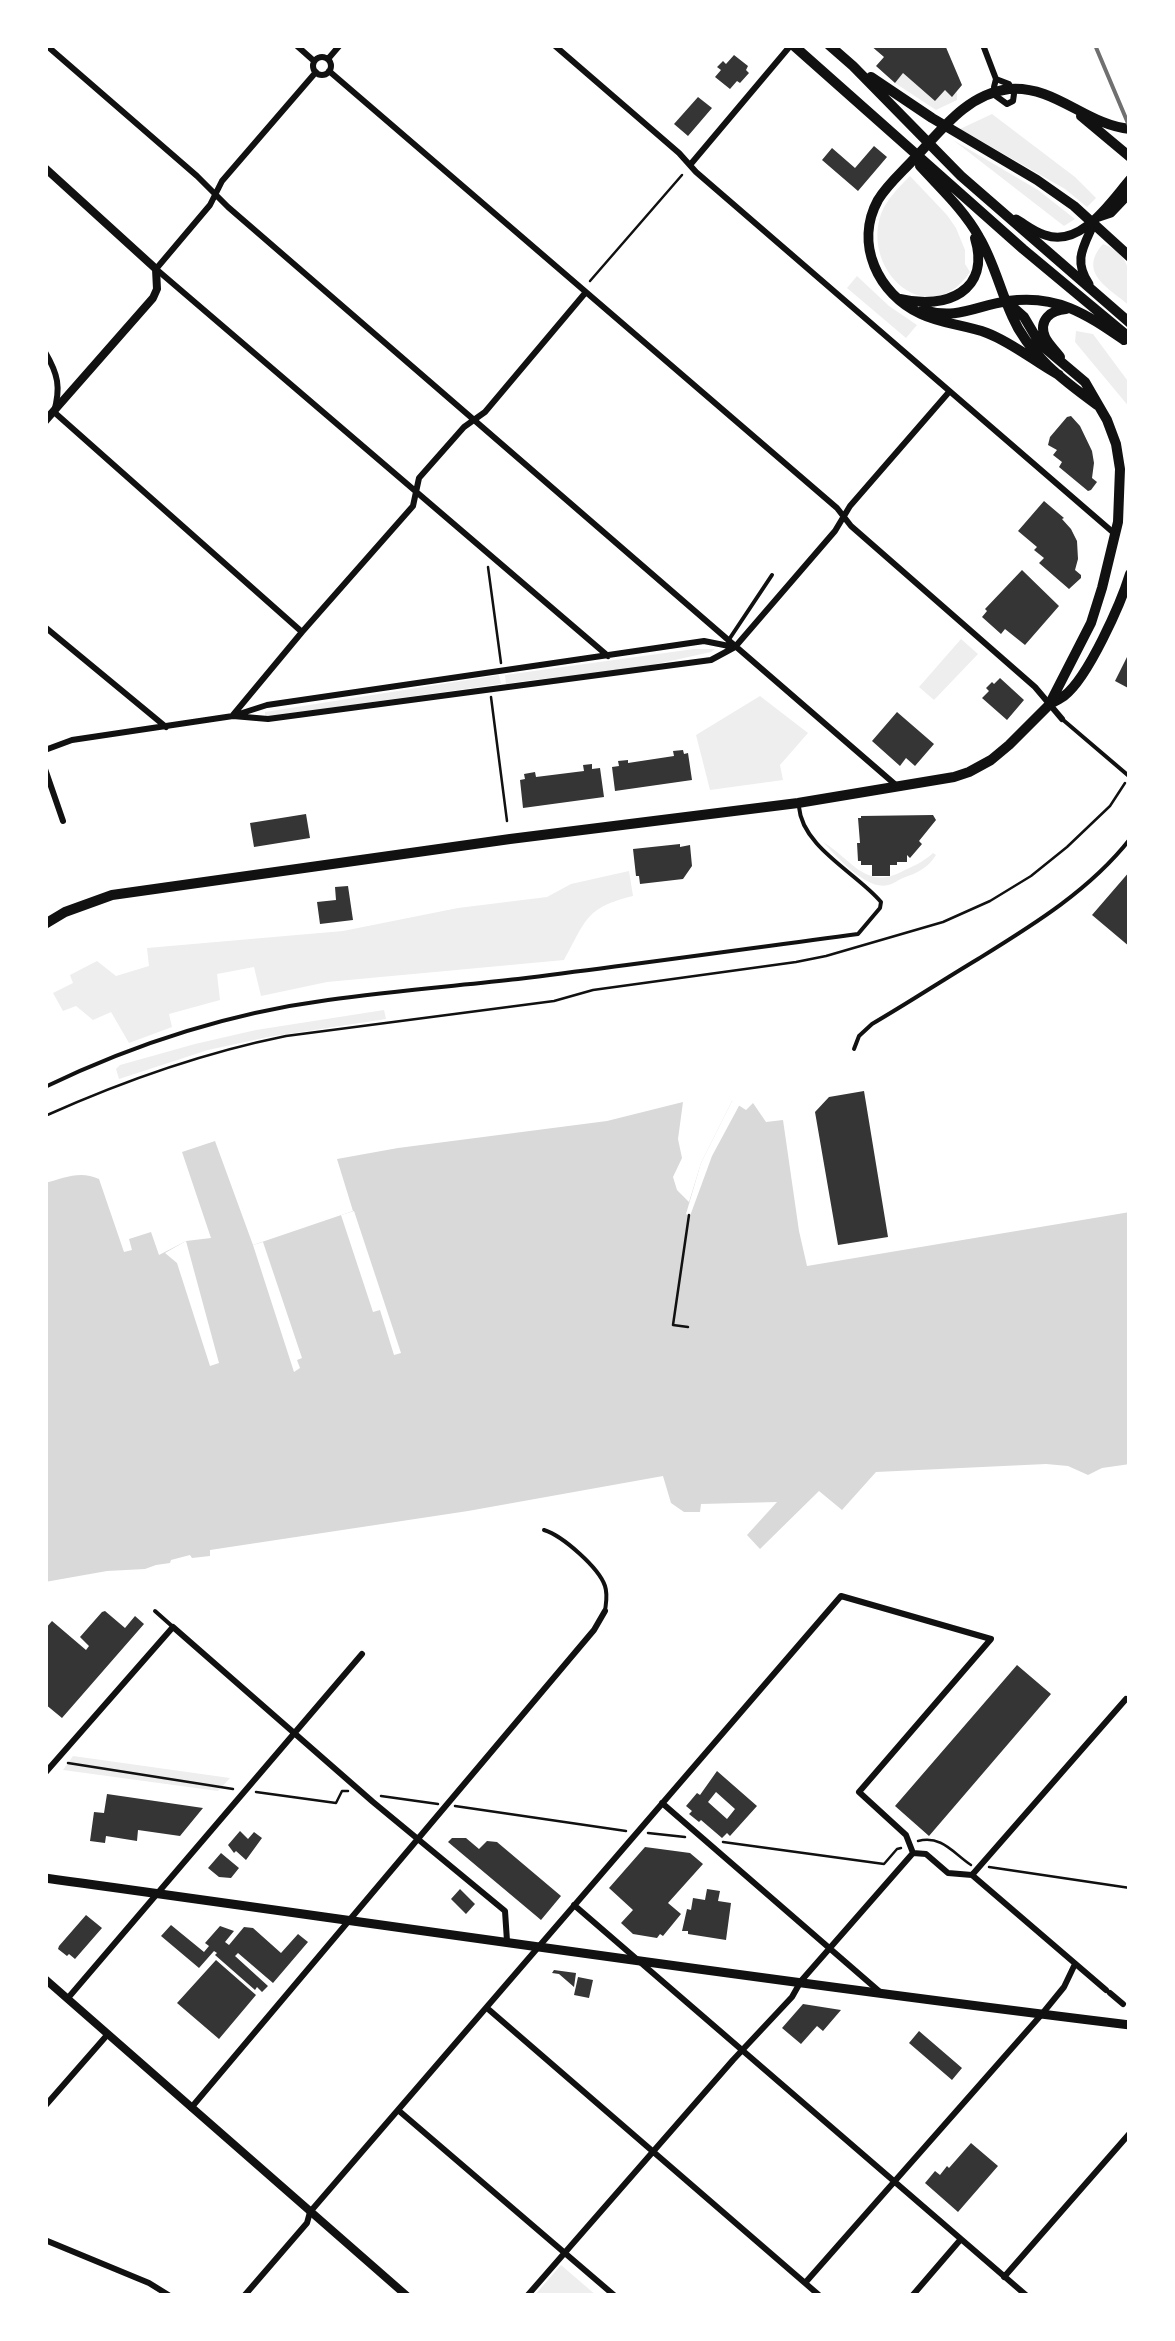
<!DOCTYPE html>
<html>
<head>
<meta charset="utf-8">
<style>
  body { margin:0 }
  #map { position:relative; width:1175px; height:2341px; overflow:hidden; background:#fff; font-family:Raleway,sans-serif }
  canvas { display:block }
  .frame { position:absolute; inset:0; border:48px solid #fff; pointer-events:none }
</style>
</head>
<body>
<div id="map">
<canvas width="1175" height="2341"></canvas>
<div class="frame"></div>
</div>
<script>
const ctx = document.querySelector('canvas').getContext('2d');
ctx.lineJoin = 'round';
function paint(path, color) { ctx.fillStyle = color; ctx.fill(path, 'evenodd'); }
function stroke(path, color, width, dash) { ctx.strokeStyle = color; ctx.lineWidth = width; ctx.lineCap = dash ? 'butt' : 'round'; ctx.setLineDash(dash || []); ctx.stroke(path); }
paint(new Path2D(`
  M903,73l32,28 10,-11 7,6 5,-4v8l-21,10 -41,-27z
  M992,114l83,63 21,21 -9,9 -22,-18 -105,-60z
  M953,140l85,50 37,29 -11,7z
  M910,176l37,39 9,13 9,22v14l5,8c-41,60 -109,0 -89,-58 6,-15 17,-26 29,-38z
  M1103,244c31,12 27,34 27,62 -21,-18 -53,-33 -27,-62z
  M857,276l32,30 28,19 -11,13 -59,-50z
  M1076,331l17,3 37,50v24l-55,-66z
  M961,639l17,15 -44,46 -15,-13z
  M694,649h21l-4,3c-36,8 -73,17 -110,21 -32,4 -63,5 -95,11l-1,-9z
  M499,675l2,9 -236,33v-5z
  M760,696l48,37 -28,32 3,15 -73,10 -14,-55z
  M823,842c27,16 42,47 76,31 14,-7 23,-10 34,-20l3,2c-8,13 -19,18 -33,23 -5,2 -9,6 -15,7 -21,6 -51,-28 -65,-43z
  M629,871l4,25c-48,12 -46,23 -69,64l-237,22 -66,14 -7,-29 -37,7 3,26 -51,14 3,13 -43,16 -18,-31 -18,8 -17,-14 -13,5 -10,-18 20,-10 -3,-8 27,-14 19,15 33,-10 -2,-18 196,-17 115,-23 89,-11 24,-13z
  M384,1010l2,9 -118,18 -60,13 -89,29 -3,-10 4,-4 75,-21 61,-14z
  M73,1756l157,22 -12,13 -155,-21z
  M561,2265l36,31h-63z`), '#eee');
paint(new Path2D(`
  M732,1101l14,9 7,-7 13,19 17,-2 16,111 8,35 323,-54v252l-28,4 -14,7 -20,-9 -22,-2 -170,8 -34,38 -23,-19 -59,58 -13,-14 30,-33 -76,2 -1,8h-16l-13,-9 -8,-27 -195,35 -258,39v6l-18,2 -2,-3 -19,5 -1,3 -14,2 -11,4 -38,2 -62,11v-399c19,-5 35,-13 54,-4l25,73 8,-2 -3,-11 22,-7 8,23 27,-14 25,-3 -29,-86 33,-11 38,104 100,-34 -16,-52 61,-11 209,-27 76,-19 -5,37 4,19 -9,19 4,13 12,12 12,-39z`), '#d9d9d9');
paint(new Path2D(`
  M732,1101l8,3 -28,52 -22,60 -4,-2 15,-51z
  M354,1211l47,142 -7,2 -14,-45 -7,2 -32,-97z
  M186,1241l33,122 -9,3 -33,-103 -12,-10z
  M263,1242l39,116 -5,2 3,8 -6,4 -41,-127z`), '#fff');
paint(new Path2D(`
  M870,45h62l3,3 3,-3h7l17,40 -10,12 -7,-7 -10,11 -32,-28 -8,10 -19,-17 8,-9z
  M734,55l14,11 -2,4 3,3 -9,10 -3,-2 -7,8 -15,-12 6,-7 -4,-3 6,-6 3,3z
  M698,97l14,11 -24,28 -14,-12z
  M874,146l13,11 -29,34 -36,-31 10,-12 23,20z
  M1071,416l9,10 12,25 2,12 -2,15 5,4 -6,8 -3,1 -29,-24 3,-5 -9,-7 4,-5 -9,-5 2,-8 17,-20z
  M1044,501l20,17 -2,1 9,10 6,12 1,18 -3,11 6,5v3l-12,11 -30,-26 5,-5 -10,-8 3,-3 -19,-16z
  M1022,570l37,36 -34,39 -20,-16 -4,5 -19,-17 5,-6 -2,-2z
  M1130,651v38l-15,-8z
  M1000,678l24,22 -17,20 -25,-22 7,-7 -3,-3 6,-6 2,2z
  M897,712l37,32 -19,22 -9,-8 -6,8 -28,-25z
  M683,750l1,4 4,-1 4,27 -77,11 -3,-24 7,-1 -1,-5 10,-1v3l46,-7 -1,-5z
  M592,764v5l8,-1 4,29 -81,11 -3,-28 5,-1 -1,-5 11,-2 1,5 48,-6 -1,-6z
  M306,814l4,24 -56,9 -4,-24z
  M933,815l3,5 -17,21 3,3 -12,14 -3,-3v7h-10v3h-7v11h-18v-11h-11v-4h-3l-1,-18h3l-2,-25h3v-2z
  M680,844v3l10,-2 2,21 -9,13 -43,5 -1,-8h-3l-3,-27z
  M1130,871v76l-38,-32z
  M348,886l5,34 -33,4 -3,-22 19,-2 -1,-13z
  M864,1091l24,146 -50,8 -23,-133 14,-15z
  M105,1611l20,17 10,-12 9,8 -82,94 -17,-14v-75l7,-8 34,29 3,-4 -9,-9 22,-25z
  M1017,1665l34,29 -122,142 -34,-30z
  M717,1771l40,35 -27,30 -3,-3 -5,5 -21,-18 -2,2 -10,-8 3,-3 -6,-5 11,-13 3,2zM716,1792l19,17 -8,10 -19,-17z
  M107,1794l96,14 -23,28 -42,-6 -1,11 -31,-5 -1,7 -15,-2 4,-29 10,1z
  M240,1831l8,8 6,-7 8,6 -16,22 -10,-9 -2,2 -6,-8z
  M452,1838h14l13,11 8,-8 10,1 64,54 -20,24 -93,-78z
  M645,1847l45,6 13,11 -35,39 13,11 -18,22 -3,-2 -3,4 -24,-4 -12,-11 12,-13 -24,-22z
  M221,1853l18,15 -8,10 -12,-1 -11,-9z
  M460,1889l15,15 -9,10 -15,-15z
  M707,1889l13,2 -2,10 13,2 -5,37 -38,-6v-3h-6l5,-22 4,1 2,-12 12,2z
  M86,1915l16,13 -27,31 -6,-5 -2,2 -9,-7 1,-3z
  M171,1925l33,27 5,-6 -4,-3 15,-17 14,5 -9,11 4,3 15,-18 9,1 28,25 17,-19 10,8 -35,41 -35,-30 -3,3 33,30 -6,6 -5,-5 -2,3 -40,-35 2,-2 -3,-2 -15,17 -38,-32z
  M216,1960l40,35 -37,44 -42,-36z
  M554,1970l22,3 -2,14 -15,-13 -7,-1z
  M578,1977l15,3 -4,18 -15,-3z
  M803,2004l38,6 -18,21 -6,-5 -16,18 -19,-16z
  M919,2031l43,37 -10,12 -43,-37z
  M971,2143l27,23 -40,46 -33,-29 10,-12 5,4 7,-9 2,2z`), '#353535');
stroke(new Path2D(`
  M590,281l92,-106
  M488,567l13,96
  M491,697l16,124
  M45,1116c78,-35 157,-63 241,-80l268,-35 39,-11 203,-28 30,-6 117,-34 47,-21 41,-25 36,-29 43,-41 15,-23
  M688,1327l-15,-2 16,-110
  M68,1763l165,26
  M256,1792l80,11 6,-12h6
  M381,1796l57,8
  M455,1806l171,25
  M648,1833l37,4
  M918,1841c24,-6 35,12 53,24
  M723,1842l161,22 13,-15 4,-1
  M989,1867l141,21`), '#111', 2.5);
stroke(new Path2D(`
  M728,641l44,-66
  M1062,719l68,58
  M854,1049l5,-13 13,-12c36,-21 71,-44 106,-65 55,-34 112,-69 152,-120
  M45,1087c89,-43 186,-74 283,-87 63,-9 127,-14 190,-21 114,-14 227,-30 340,-45l22,-26 1,-6c-23,-28 -79,-55 -82,-95
  M544,1530c19,6 55,38 61,56 3,9 1,16 0,25
  M155,1611l18,16`), '#111', 4);
stroke(new Path2D(`
  M46,45l151,131 31,31 669,579
  M296,45l18,16
  M554,45l125,108 17,19 419,362
  M983,45l13,34 -2,8 2,9 11,8 6,-3 1,-7 -5,-10 -13,-5
  M313 66a9 9 0 1 1 18 0a9 9 0 1 1-18 0Z
  M328,59l12,-14
  M329,71l508,437 14,18 184,161 27,32
  M316,72l-94,109 -12,24 -54,64 452,387
  M690,165l101,-120
  M45,352c13,22 16,35 9,60l248,220
  M45,627l121,100
  M239,714l28,-9 437,-64 30,6
  M233,715l69,-83 111,-126 6,-28 45,-51 21,-15 101,-120
  M45,750l27,-10 161,-24 35,3 443,-59 24,-13 100,-116 15,-25 99,-114
  M45,769l18,52
  M45,1773l128,-146 200,175 132,109 2,30
  M662,1803l218,189
  M913,1853l13,1 22,19 24,2 134,115
  M972,1875l154,-176
  M574,1905l453,391
  M1110,1993l13,11
  M68,1998l294,-344
  M487,2008l333,288
  M45,2106l63,-72
  M191,2108l403,-478 11,-19
  M398,2110l217,186
  M45,2240l104,43 21,13
  M1004,2277l126,-144
  M805,2283l237,-269 22,-27 11,-23
  M244,2296l63,-73 3,-11 531,-616 150,43 -132,153 47,43 7,18
  M527,2296l206,-236 59,-63 9,-16 112,-128
  M912,2296l49,-57`), '#111', 6);
stroke(new Path2D(`
  M45,168l111,101 1,20 -4,9 -108,123
  M45,1979l362,317`), '#111', 8);
stroke(new Path2D(`
  M1099,217l12,-4 19,-20
  M1016,219c9,5 18,13 29,16 36,13 65,-33 85,-56
  M1089,284c-17,-25 -4,-39 6,-64
  M45,1878c362,50 723,103 1085,147`), '#111', 9);
stroke(new Path2D(`
  M793,45l230,204 107,89
  M829,45l24,21 108,110 169,147
  M871,77l61,41 105,62 37,26 56,51
  M1081,116l49,41
  M920,166c21,23 44,44 59,71 15,25 21,53 33,79 16,38 52,65 85,89
  M901,299c45,11 90,-8 74,-61
  M923,310c35,10 52,-4 85,-9 49,-7 78,13 116,39
  M1060,357c-4,-6 -12,-13 -15,-20 -7,-17 6,-27 21,-28
  M1059,375c-24,-13 -46,-32 -72,-42 -22,-8 -45,-9 -66,-19 -43,-20 -67,-70 -43,-114 9,-15 23,-27 35,-40 27,-28 53,-66 96,-71 46,-4 77,36 121,40
  M1050,704c5,-3 10,-5 14,-8 24,-18 57,-93 66,-122
  M45,924l20,-12 47,-17 398,-56 288,-36 156,-26 15,-5 22,-12 18,-15 40,-40 42,-82 11,-35 16,-66 2,-53 -4,-25 -9,-24 -22,-38 -45,-38 -16,-27 -18,-16`), '#111', 10);
stroke(new Path2D(`
  M1095,45l35,83`), '#707070', 4);
</script>
</body>
</html>
